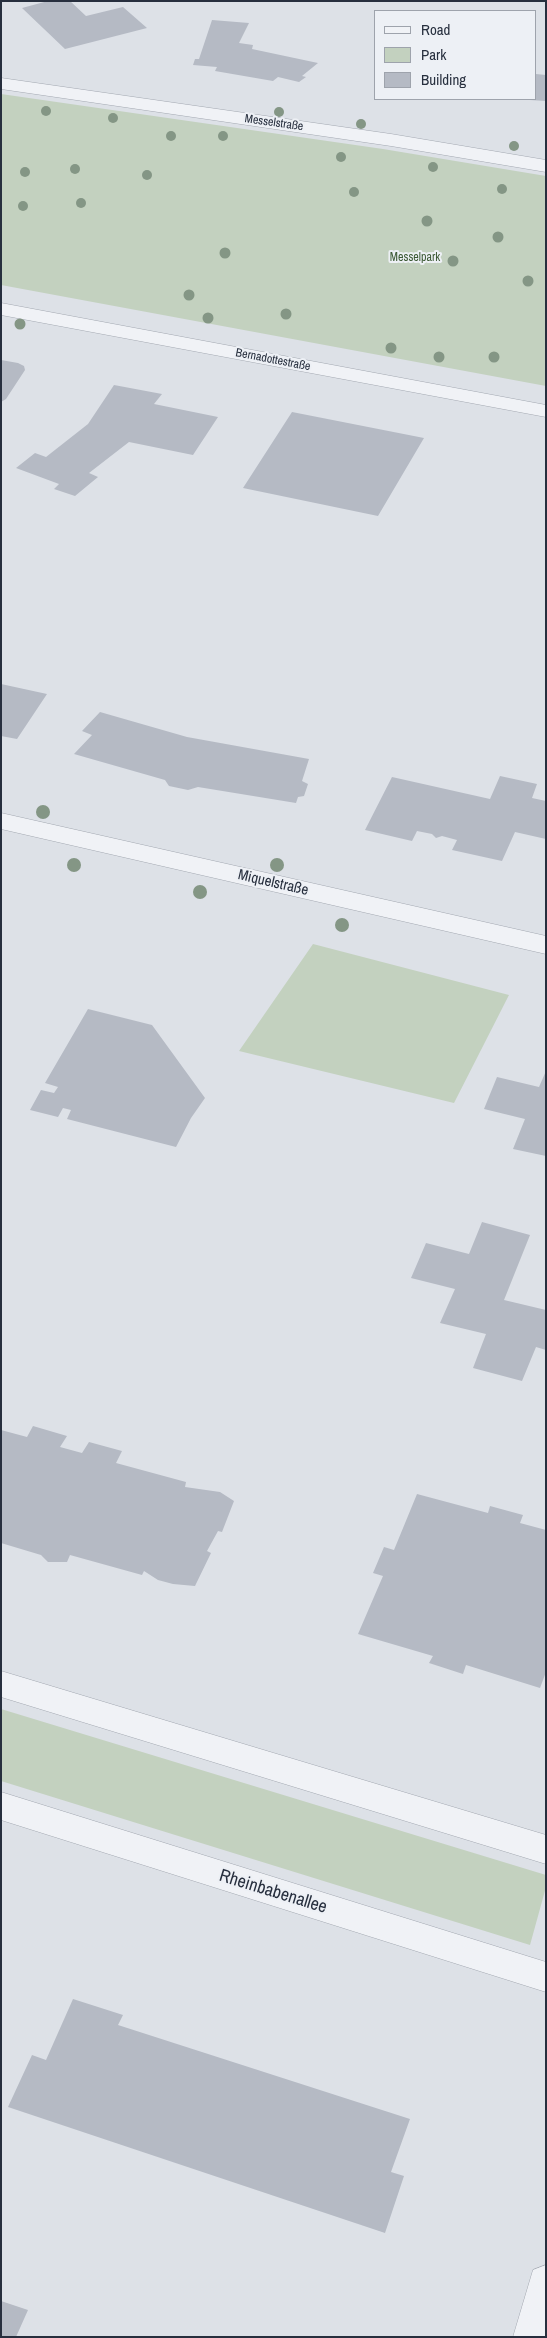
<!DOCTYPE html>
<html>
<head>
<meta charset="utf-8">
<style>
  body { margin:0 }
  #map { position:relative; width:547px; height:2338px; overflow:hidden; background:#dde1e7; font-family:"Archivo Narrow",sans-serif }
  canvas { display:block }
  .frame { position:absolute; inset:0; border:2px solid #272f3e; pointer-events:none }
  .legend { position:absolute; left:374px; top:10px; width:162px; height:90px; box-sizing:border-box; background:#edf0f5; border:1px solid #9ea3ac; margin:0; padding:6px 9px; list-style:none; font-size:15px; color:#272f3e }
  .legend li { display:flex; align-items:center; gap:10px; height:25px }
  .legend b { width:25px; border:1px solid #9ea3ac }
</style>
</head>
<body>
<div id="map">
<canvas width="547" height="2338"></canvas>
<div class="frame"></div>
<ul class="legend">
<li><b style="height:6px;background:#f0f2f6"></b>Road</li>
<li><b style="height:14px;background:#c3d1bf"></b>Park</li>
<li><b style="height:14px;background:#b5bac4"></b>Building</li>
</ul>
</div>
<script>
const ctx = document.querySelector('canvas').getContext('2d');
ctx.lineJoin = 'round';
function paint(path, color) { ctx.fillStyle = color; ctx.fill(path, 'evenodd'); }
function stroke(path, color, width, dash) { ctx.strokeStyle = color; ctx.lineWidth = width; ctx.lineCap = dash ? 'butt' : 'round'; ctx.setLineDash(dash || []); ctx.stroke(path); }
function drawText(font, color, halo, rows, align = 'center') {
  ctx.font = font + ' "Archivo Narrow",sans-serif'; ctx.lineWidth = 4; ctx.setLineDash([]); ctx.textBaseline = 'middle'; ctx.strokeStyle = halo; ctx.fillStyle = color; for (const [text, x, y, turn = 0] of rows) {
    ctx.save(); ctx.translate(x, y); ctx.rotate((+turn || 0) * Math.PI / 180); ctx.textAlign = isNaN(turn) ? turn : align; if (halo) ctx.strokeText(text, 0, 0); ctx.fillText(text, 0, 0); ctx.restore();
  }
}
paint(new Path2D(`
  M1,94l382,55 163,27v210l-545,-101z
  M313,944l196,51 -55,108 -215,-52z
  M1,1709l545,166v12l-16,58 -529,-164z`), '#c3d1bf');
paint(new Path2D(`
  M48,1h22l16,15 37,-9 24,21 -82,21 -43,-41z
  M212,20l37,3 -10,20 14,2 -1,4 66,14 -16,13 4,1 -7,5 -21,-5 -5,4 -58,-10 2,-4 -24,-2 2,-6h4z
  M536,74l10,1v26l-16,-1 6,-1z
  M1,360l17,3 6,3 1,4 -19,29 -5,3z
  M114,385l48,9 -8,10 64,13 -25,38 -64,-13 -40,31 9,4 -23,19 -21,-7 5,-5 -43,-16 19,-15 11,4 42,-33z
  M292,412l132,26 -46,78 -135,-28z
  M1,684l46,10 -30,45 -16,-3z
  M100,712l87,25 122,22 -7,22 6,3 -4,12 -6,1 -2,6 -98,-16 -10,3 -19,-4 -4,-6 -91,-26 18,-19 -10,-4z
  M500,776l37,8 -5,14 14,3v38l-31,-7 -13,29 -50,-11 5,-10 -15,-4 -6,2 -4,-4 -15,-3 -5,10 -47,-11 27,-53 98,22z
  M88,1009l64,16 53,73 -14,20 -15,29 -109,-28 4,-9 -8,-2 -5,9 -28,-7 11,-20 13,3 4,-6 -13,-4z
  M546,1071v85l-33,-7 12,-30 -41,-10 13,-32 42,10z
  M482,1222l48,13 -26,65 42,10v40l-10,-3 -14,34 -49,-13 13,-34 -46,-11 15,-34 -44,-11 15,-35 43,11z
  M33,1426l34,10 -7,11 22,6 7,-11 33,9 -6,12 70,19 -1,5 35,5 14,9 -12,31 -4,-1 -11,20 4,2 -16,33 -22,-2 -15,-4 -14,-9 -2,4 -72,-20 -3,7h-19l-7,-7 -40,-12v-113l26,7z
  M417,1494l71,19 2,-7 33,9 -3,8 26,7v142l-6,16 -74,-23 -3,9 -34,-11 4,-7 -75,-22 25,-58 -10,-3 11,-26 10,3z
  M73,1999l50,16 -5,10 292,94 -19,53 13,4 -19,57 -377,-126 24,-52 14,5z
  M1,2301l27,9 -12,27h-15z`), '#b5bac4');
const minor = new Path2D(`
  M1,78l390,56 155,26v12l-155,-26 -390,-57z
  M1,303l545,102v12l-545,-102z
  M1,813l545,123v18l-545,-125z
  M1,1671l545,164v29l-545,-167z
  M1,1792l545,170v30l-545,-172z
  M546,2265v72h-33l20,-67z`);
stroke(minor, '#a3a8b1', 1);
paint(minor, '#f0f2f6');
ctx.fillStyle = '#849685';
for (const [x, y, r] of [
  [46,111,5],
  [279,112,5],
  [113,118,5],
  [361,124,5],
  [171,136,5],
  [223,136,5],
  [514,146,5],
  [341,157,5],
  [433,167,5],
  [75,169,5],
  [25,172,5],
  [147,175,5],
  [502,189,5],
  [354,192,5],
  [81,203,5],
  [23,206,5],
  [427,221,5.5],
  [498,237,5.5],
  [225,253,5.5],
  [453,261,5.5],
  [528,281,5.5],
  [189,295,5.5],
  [286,314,5.5],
  [208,318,5.5],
  [20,324,5.5],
  [391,348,5.5],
  [439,357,5.5],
  [494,357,5.5],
  [43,812,7],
  [74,865,7],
  [277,865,7],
  [200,892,7],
  [342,925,7]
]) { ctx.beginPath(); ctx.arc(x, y, r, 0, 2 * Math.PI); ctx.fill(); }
drawText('12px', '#272f3e', '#edf0f5', [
  ["Messelstraße",274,123,8],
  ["Bernadottestraße",273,360,11]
]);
drawText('12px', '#3b5934', '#edf0f5', [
  ["Messelpark",415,258]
]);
drawText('15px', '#272f3e', '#edf0f5', [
  ["Miquelstraße",273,883,13]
]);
drawText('18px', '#272f3e', '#edf0f5', [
  ["Rheinbabenallee",273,1892,17]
]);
</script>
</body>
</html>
